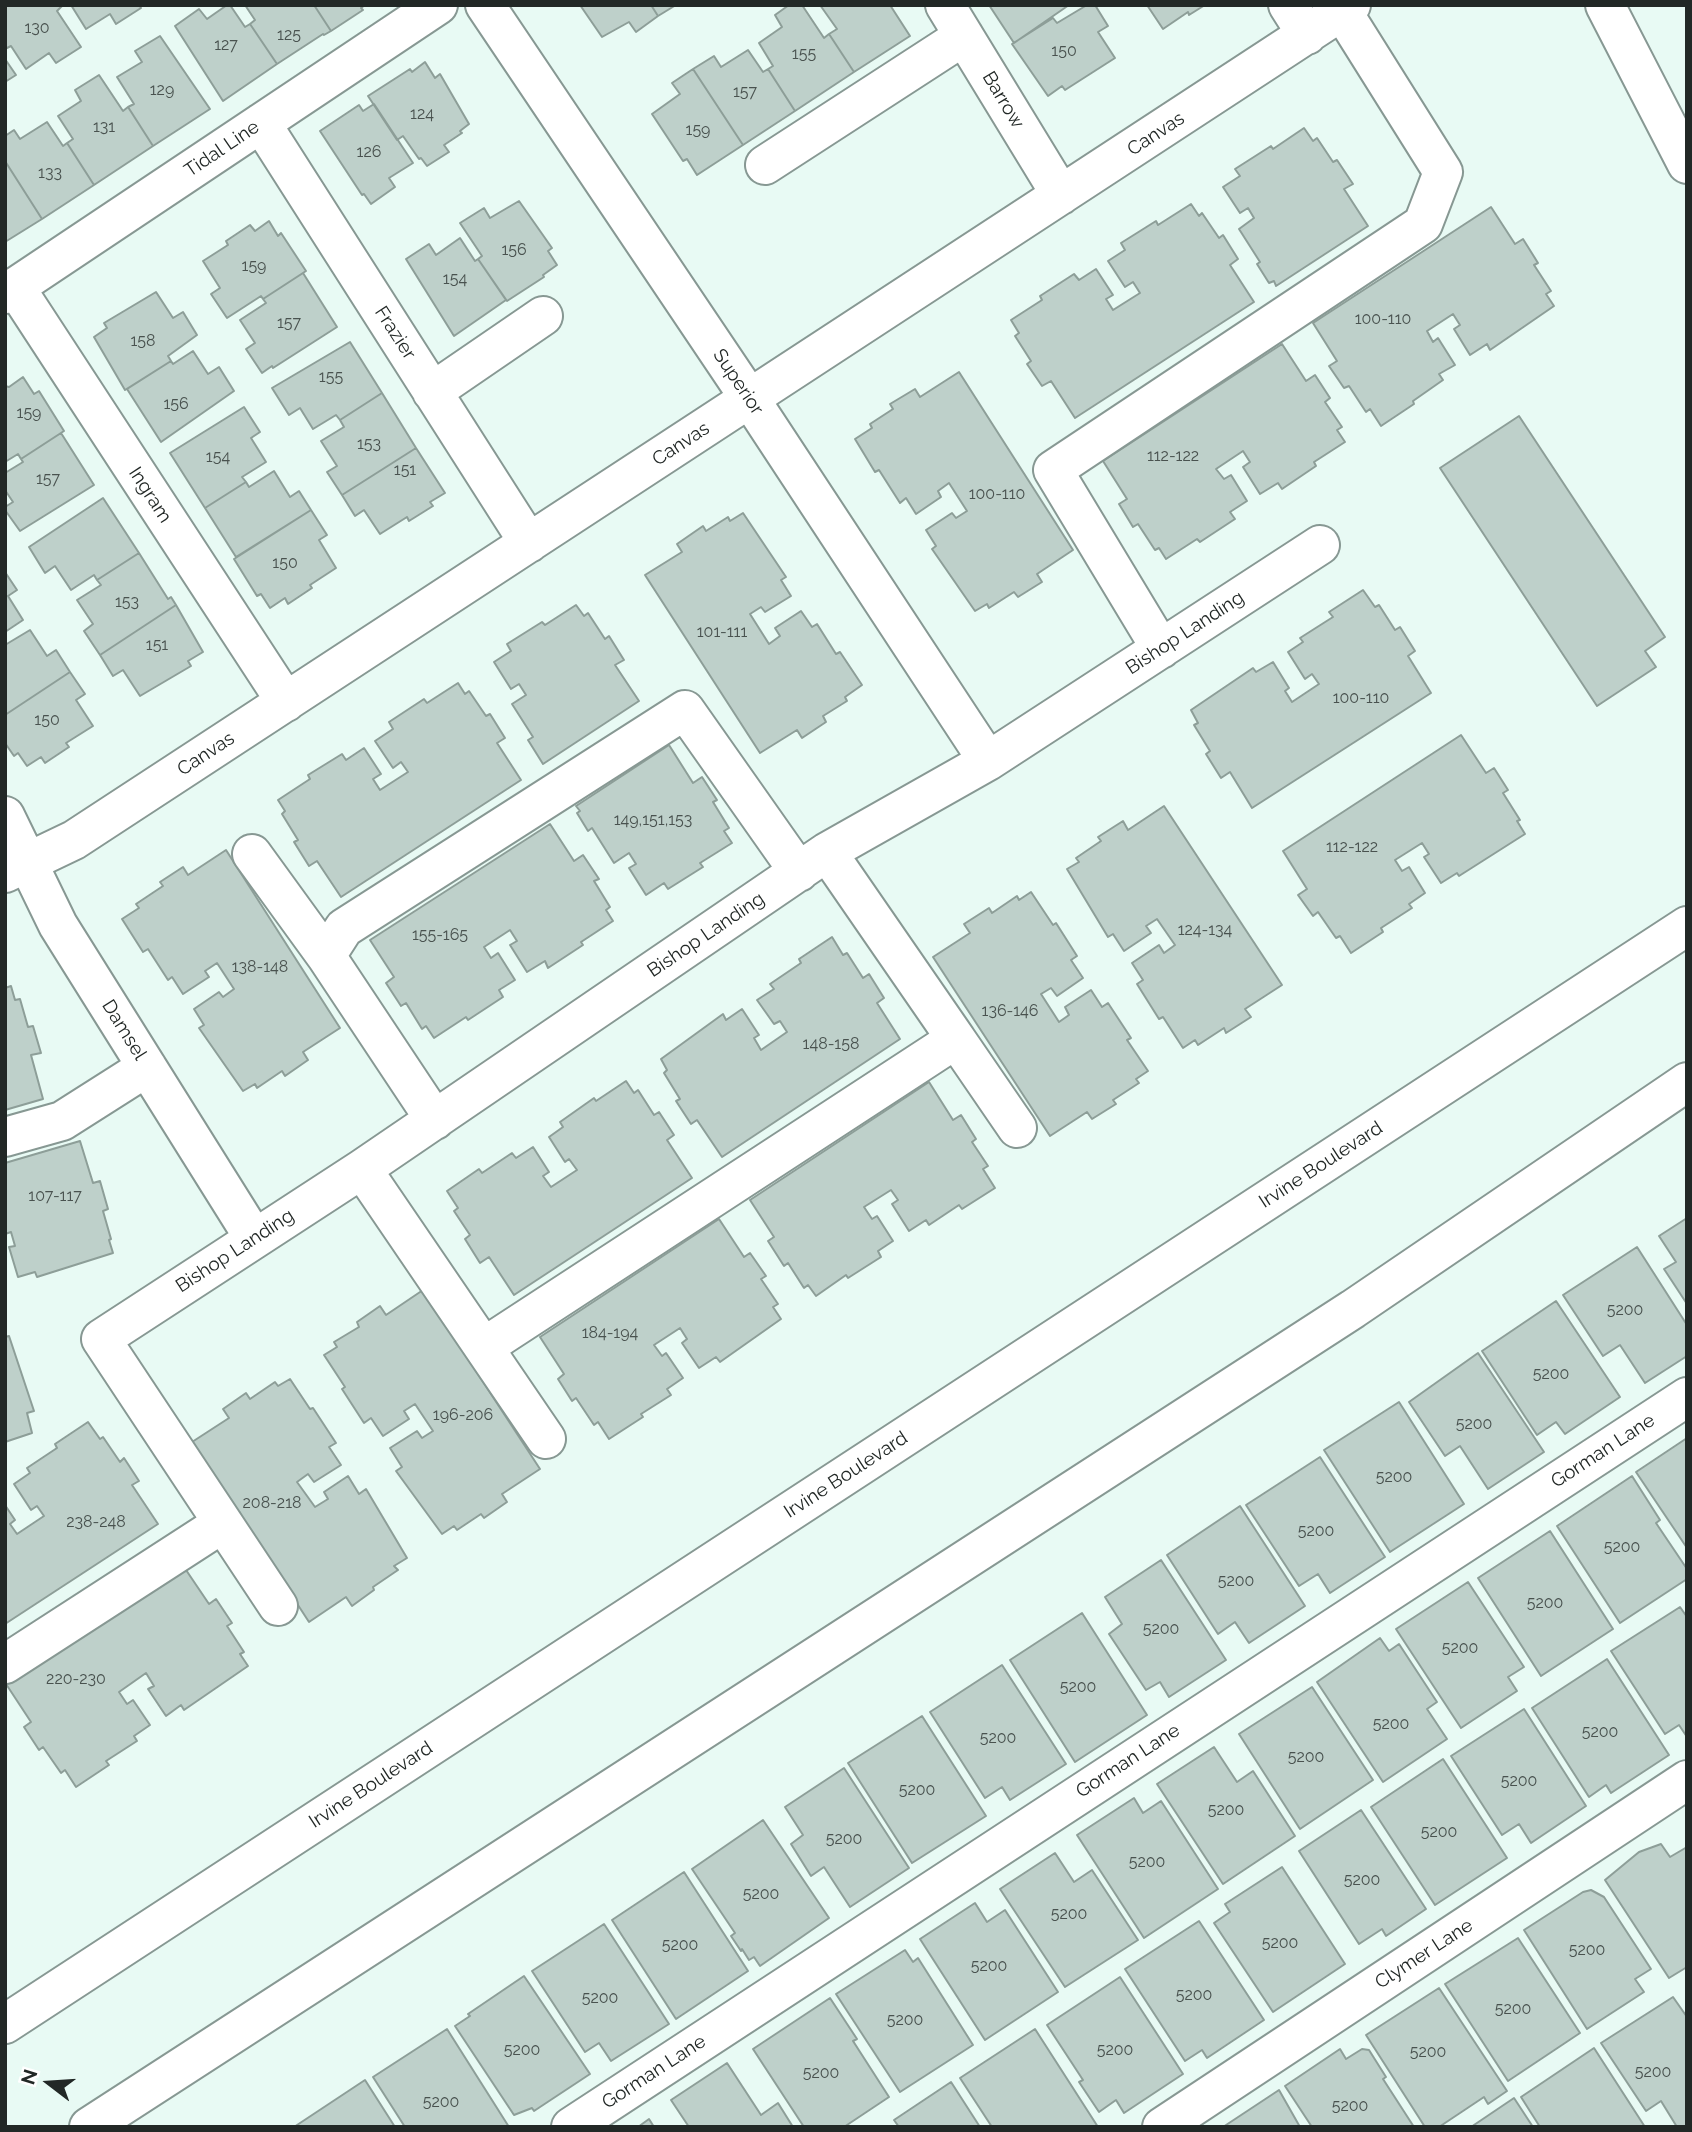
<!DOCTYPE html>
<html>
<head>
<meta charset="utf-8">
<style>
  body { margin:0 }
  #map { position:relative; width:1692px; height:2132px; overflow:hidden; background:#e8faf4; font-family:Raleway,sans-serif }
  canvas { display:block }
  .frame { position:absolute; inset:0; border:7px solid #222826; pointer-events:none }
  .north { position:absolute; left:14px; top:2048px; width:70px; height:70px; -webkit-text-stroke:5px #fff; paint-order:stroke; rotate:287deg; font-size:19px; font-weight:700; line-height:28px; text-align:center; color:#222826 }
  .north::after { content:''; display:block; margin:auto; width:24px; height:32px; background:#222826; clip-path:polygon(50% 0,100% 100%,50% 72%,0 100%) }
</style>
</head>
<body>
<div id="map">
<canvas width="1692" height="2132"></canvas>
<div class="frame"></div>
<div class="north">N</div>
</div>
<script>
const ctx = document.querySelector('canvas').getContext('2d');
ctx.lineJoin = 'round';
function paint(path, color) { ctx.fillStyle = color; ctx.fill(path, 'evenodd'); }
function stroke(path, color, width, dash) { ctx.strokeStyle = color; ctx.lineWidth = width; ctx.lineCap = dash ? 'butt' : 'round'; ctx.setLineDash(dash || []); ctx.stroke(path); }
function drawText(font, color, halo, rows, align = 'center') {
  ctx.font = font + ' Raleway,sans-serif'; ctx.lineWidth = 7; ctx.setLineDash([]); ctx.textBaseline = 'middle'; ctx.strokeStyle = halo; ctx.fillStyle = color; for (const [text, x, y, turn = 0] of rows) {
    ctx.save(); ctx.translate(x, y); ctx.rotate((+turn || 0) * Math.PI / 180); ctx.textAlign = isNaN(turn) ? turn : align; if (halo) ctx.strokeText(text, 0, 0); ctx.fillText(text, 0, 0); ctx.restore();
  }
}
const building = new Path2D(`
  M5,5h58l-6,6 24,36 -25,16 -7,-10 -23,16 -15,-23 -4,2 -2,-2z
  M71,5h68l2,3 -25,16 -6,-10 -24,15z
  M227,5h3l15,22 5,-3 27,40 -54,37 -48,-75 24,-17 8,10z
  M245,5h69l17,26 -7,4 -1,-1 -46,30 -27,-40 5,-4z
  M314,5h51l-4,3 2,2 -32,21z
  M580,5h71l7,11 -22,16 -7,-10 -27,15z
  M651,5h25l-18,11z
  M789,5h13l22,33 5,-4 25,38 -59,39 -27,-42 5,-3 -14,-23 23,-16 -7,-12z
  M820,5h70l20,31 -56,36 -25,-38 8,-5z
  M989,5h80l-55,38z
  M1087,5h8l13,21 -10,6 17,26 -50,32 -3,-4 -14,10 -36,-52 41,-26 4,5z
  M1147,5h58l-16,10 -1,-3 -25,17z
  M160,36l50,73 -57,37 -25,-39 6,-3 -17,-27 25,-15 -7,-11z
  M748,50l15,22 5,-3 27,42 -52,34 -50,-76 21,-13 7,11z
  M5,59l11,16 -11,7z
  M425,62l10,16 5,-4 29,50 -9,7 2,2 -18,12 5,7 -22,14 -6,-8 -2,1 -16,-23 -6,4 -29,-44 42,-27 2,3z
  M693,69l50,76 -46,30 -10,-16 -4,2 -31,-47 28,-20 -8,-11z
  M99,75l24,36 5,-4 25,39 -59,39 -27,-42 6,-4 -15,-23 23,-15 -6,-11z
  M374,104l39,59 -24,15 6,9 -24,17 -7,-10 -2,1 -42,-64 39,-26 4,6z
  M47,122l16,24 4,-3 27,42 -52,34 -37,-58v-25l9,-6 6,9z
  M1304,128l9,13 4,-3 16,24 4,-2 16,24 -9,5 24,37 -92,60 -2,-5 -5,2 -12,-19 3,-2 -21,-33 15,-11 -6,-10 -8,5 -17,-26 17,-11 -5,-7 36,-23 2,3z
  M5,161l37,58 -37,23z
  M519,201l33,47 -4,3 9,14 -14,10 1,2 -37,24 -29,-42 4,-3 -22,-33 24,-15 6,10z
  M1191,204l8,12 3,-3 17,25 4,-3 15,24 -8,6 24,37 -179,116 -24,-37 -9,5 -15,-22 4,-3 -16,-25 4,-3 -8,-13 31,-20 -2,-4 34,-22 5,6 17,-11 17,26 -7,4 7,11 27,-17 -7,-11 -8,5 -17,-26 17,-11 -4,-7 35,-22 2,4z
  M1491,207l24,37 8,-5 15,24 -4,2 17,26 -5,3 8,12 -64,44 -3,-6 -17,11 -16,-26 6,-4 -7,-11 -26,17 6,11 5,-4 17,27 -16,9 4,6 -30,21 1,3 -33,22 -11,-17 -4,3 -17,-26 -5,2 -15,-22 8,-5 -24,-38z
  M269,221l9,15 3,-3 25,38 -43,28 -2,-3 -34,22 -16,-24 9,-6 -17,-27 25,-16 -2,-4 24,-16 5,6z
  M460,238l15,23 3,-2 28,41 -52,36 -48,-77 23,-15 7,11z
  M303,273l34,54 -64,41 -1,-2 -10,7 -16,-24 9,-6 -15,-23 26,-17 -3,-4z
  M156,292l17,26 10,-6 14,23 -29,21 3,5 -46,29 -31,-53 13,-9 -3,-5z
  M350,342l32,51 -42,27 -4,-5 -23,14 -13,-21 -11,7 -17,-27z
  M1282,344l24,37 9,-6 15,23 -5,4 17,25 -5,3 8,12 -31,20 2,4 -34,23 -4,-6 -18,11 -17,-27 7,-5 -7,-11 -27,18 8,10 7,-4 16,26 -17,11 5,7 -35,23 -3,-3 -31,20 -7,-11 -4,2 -17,-26 -5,3 -14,-23 8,-5 -24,-38z
  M193,351l15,23 11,-7 15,24 -73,51 -34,-53 44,-28 2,3z
  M959,372l114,178 -36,24 5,8 -24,15 -4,-5 -25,16 -2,-4 -12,7 -43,-62 4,-3 -10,-16 26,-17 4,5 11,-7 -18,-28 -11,8 3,6 -25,17 -10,-16 -6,5 -21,-33 -4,2 -20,-33 17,-11 -2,-4 23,-15 -3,-5 25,-15 5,8z
  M23,377l11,17 5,-3 25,40 -43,28 -3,-5 -13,8v-76l4,1z
  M382,393l34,55 -74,47 -15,-23 10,-6 -16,-25 23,-14 -4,-7z
  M244,407l16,25 -9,6 15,24 -24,15 4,5 -41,26 -35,-55z
  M1519,416l146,221 -20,14 11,16 -59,39 -157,-238z
  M61,433l33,52 -74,46 -15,-21v-3l8,-5 -8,-12v-17l18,-11 -2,-3z
  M416,448l29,45 -15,9 3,4 -24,15 -2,-4 -27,17 -16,-24 -9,6 -13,-21z
  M274,471l16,26 9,-6 12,19 -75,47 -31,-49 41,-26 3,5z
  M103,498l36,55 -42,27 -3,-5 -23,15 -16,-24 -10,7 -16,-26z
  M311,510l16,25 -8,5 17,28 -26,17 2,3 -24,16 -3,-6 -15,10 -9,-14 -4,2 -23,-37z
  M743,513l43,64 -5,3 10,16 -26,16 -4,-5 -11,7 19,30 11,-8 -5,-8 26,-17 11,16 5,-3 19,30 4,-2 22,33 -17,12 2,4 -24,15 3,6 -24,16 -5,-8 -37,23 -115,-178 37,-23 -5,-8 26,-18 3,5 22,-14 2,4z
  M139,553l29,46 3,-2 5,8 -76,50 -16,-24 9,-7 -16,-24 24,-15 -4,-5z
  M5,572l12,18 -9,6 15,24 -18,12z
  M1363,590l12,17 4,-2 16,25 5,-3 15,24 -7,5 23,37 -179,115 -22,-36 -9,6 -15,-24 4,-3 -16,-26 4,-2 -7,-13 62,-42 3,4 17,-10 16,26 -4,3 7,11 27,-18 -7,-10 -7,5 -17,-27 15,-10 -3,-4 33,-21 -4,-5z
  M176,605l27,47 -15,9 3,5 -51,30 -17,-26 -10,6 -13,-21z
  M576,605l8,11 4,-3 17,26 4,-3 15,24 -9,5 24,36 -96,63 -15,-24 5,-3 -21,-33 14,-9 -7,-11 -8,5 -17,-27 17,-11 -4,-7 35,-22 3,3z
  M30,630l17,26 9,-6 14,22 -65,43v-70z
  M70,672l15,22 -9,6 17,26 -27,17 3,4 -24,16 -4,-6 -14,9 -9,-13 -4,3 -9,-13v-28z
  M458,683l7,11 4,-3 17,25 4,-2 15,24 -8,5 24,37 -180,117 -24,-36 -8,5 -15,-24 4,-2 -16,-26 3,-3 -7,-11 32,-21 -2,-4 34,-21 4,6 18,-12 17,26 -8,5 7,11 28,-18 -7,-10 -8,6 -18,-27 18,-12 -4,-7 35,-23 3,4z
  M1461,735l25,38 8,-5 14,22 -5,3 17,27 -3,1 8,13 -66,42 -2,-3 -16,10 -17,-26 5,-3 -7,-11 -27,17 7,11 7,-4 16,26 -16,11 3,4 -31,20 2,4 -32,21 -11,-17 -4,2 -18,-26 -5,4 -15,-21 9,-6 -24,-38z
  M669,745l24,38 9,-6 15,23 -4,2 16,26 -5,3 8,12 -32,20 3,4 -35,22 -4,-6 -18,12 -17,-27 7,-4 -7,-11 -15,10 -22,-35 -4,3 -11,-18 3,-2 -4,-5z
  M1164,806l118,179 -37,24 6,8 -25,16 -2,-5 -26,17 -3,-5 -12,8 -20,-31 -4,2 -22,-35 6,-4 -11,-17 27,-18 5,8 11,-8 -18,-26 -11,7 5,7 -27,18 -11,-17 -5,3 -41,-68 12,-7 -3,-4 25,-17 -3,-4 25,-16 5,9z
  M550,824l24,37 9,-6 16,24 -5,2 16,26 -4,3 7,11 -32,21 2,3 -35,23 -3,-7 -18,11 -17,-27 7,-4 -7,-11 -26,17 7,11 7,-5 17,27 -16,10 4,7 -35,23 -2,-3 -32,21 -8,-12 -4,3 -16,-26 -5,3 -15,-23 8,-6 -24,-37z
  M226,850l114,178 -37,24 5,8 -23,16 -3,-5 -25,17 -2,-4 -12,7 -44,-63 5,-3 -10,-16 25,-17 4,5 11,-8 -17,-26 -12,8 4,6 -26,17 -11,-17 -4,3 -20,-31 -5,3 -21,-33 17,-11 -3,-4 27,-18 -3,-4 23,-15 5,8z
  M1031,892l22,33 3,-2 21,33 -6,4 12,18 -26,18 -6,-8 -10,6 18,28 10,-7 -4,-8 26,-17 11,17 6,-4 23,35 -4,2 21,31 -12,8 3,4 -26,17 3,4 -24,15 -5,-7 -37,24 -117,-179 37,-24 -6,-9 25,-16 3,5 25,-17 2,4z
  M832,937l11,18 4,-2 16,25 6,-4 15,24 -7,5 23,36 -178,118 -25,-37 -6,4 -15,-23 4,-2 -16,-26 3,-3 -6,-11 62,-45 3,6 16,-11 17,26 -5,3 7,12 26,-18 -7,-11 -6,3 -17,-24 17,-11 -4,-5 31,-21 -2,-4z
  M11,986l4,14 5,-1 8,28 5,-1 8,27 -10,2 12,44 -38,11v-122z
  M626,1081l8,12 4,-3 16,25 5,-3 15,23 -7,5 25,38 -178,117 -25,-38 -9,6 -15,-24 5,-4 -16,-24 4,-3 -11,-17 32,-22 3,4 30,-20 4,5 17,-11 16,25 -6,4 8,11 26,-17 -8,-11 -4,3 -16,-25 14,-10 -3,-5 34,-24 2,3z
  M929,1082l24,38 8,-5 15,24 -4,3 16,24 -5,3 12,19 -33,21 -3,-4 -30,20 -3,-5 -17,11 -17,-27 6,-4 -7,-10 -27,17 8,12 5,-3 16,25 -15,10 3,6 -33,21 -2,-3 -30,21 -8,-11 -4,3 -16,-25 -4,3 -16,-25 6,-4 -24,-37z
  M80,1141l13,42 7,-2 8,28 -5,2 8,28 -2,1 4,13 -76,24 -2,-5 -17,5 -9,-30 6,-1 -4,-14 -6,2v-71z
  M1687,1218v86l-23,-35 12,-7 -17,-26z
  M719,1219l25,38 6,-4 16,23 -5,3 17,25 -5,3 8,12 -61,43 -4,-5 -17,11 -17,-25 5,-4 -7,-11 -26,17 8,11 4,-3 17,25 -16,11 4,6 -30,19 2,3 -34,22 -11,-17 -4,3 -18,-27 -4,3 -14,-22 6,-5 -24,-37z
  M1637,1247l50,78v31l-42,27 -25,-38 -17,11 -40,-61z
  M423,1290l117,179 -38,25 5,8 -23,16 -3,-4 -24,16 -3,-4 -12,8 -46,-63 6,-4 -12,-19 27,-17 5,7 11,-7 -18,-27 -11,7 5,8 -26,17 -12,-18 -7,5 -22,-34 3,-2 -21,-32 13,-8 -3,-5 25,-15 -2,-5 23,-16 6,9z
  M1556,1301l64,96 -55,37 -9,-12 -19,13 -55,-84z
  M9,1336l25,75 -7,2 5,20 -27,9v-105z
  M1478,1353l66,99 -56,37 -28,-43 -15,10 -36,-54z
  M290,1379l20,30 3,-1 23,35 -7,4 12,18 -27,17 -6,-8 -11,8 18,25 13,-8 -4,-7 24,-16 11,18 7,-5 41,69 -13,8 4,4 -25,17 1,3 -22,16 -6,-9 -37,25 -117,-180 37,-24 -6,-9 23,-16 4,6 25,-17 3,4z
  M1399,1402l65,102 -74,48 -66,-102z
  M88,1422l12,17 3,-2 17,25 4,-4 15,23 -7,4 26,39 -153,100v-119l10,15 -5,4 7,10 27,-18 -7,-10 -6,4 -17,-26 16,-11 -3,-5 30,-20 -2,-4z
  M1687,1438v110l-51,-76z
  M1320,1457l65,100 -55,36 -12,-19 -19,12 -53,-81z
  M1632,1476l28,44 -4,3 31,46v10l-67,44 -63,-97z
  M1240,1506l65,100 -56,37 -14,-21 -17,12 -51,-79z
  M1550,1531l63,98 -72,47 -63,-98z
  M1161,1560l65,100 -57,37 -9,-15 -14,8 -37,-56 13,-10 -17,-27z
  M184,1567l25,37 7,-5 16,24 -5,3 17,26 -4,2 8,12 -64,44 -3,-5 -15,11 -18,-27 6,-3 -8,-13 -27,19 8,12 6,-4 17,25 -16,11 3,5 -31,20 3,4 -33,22 -11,-17 -4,3 -18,-26 -4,3 -15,-23 7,-5 -25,-38z
  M1468,1582l56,85 -16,10 9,14 -56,37 -65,-99z
  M1680,1607l7,10v120l-8,-12 -14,9 -54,-83z
  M1082,1613l65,102 -72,47 -65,-102z
  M1380,1638l9,13 10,-7 38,58 -10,7 20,30 -64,43 -66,-100z
  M1607,1659l62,96 -58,38 -5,-8 -17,12 -57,-89z
  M1002,1665l64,99 -56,36 -8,-13 -17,11 -55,-86z
  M1312,1687l61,93 -73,49 -61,-95z
  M1524,1709l62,97 -55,37 -12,-19 -17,11 -51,-79z
  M922,1716l64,100 -74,47 -64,-100z
  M1214,1747l23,35 16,-11 42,65 -72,48 -66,-100z
  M1443,1759l64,99 -72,47 -64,-98z
  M844,1768l65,100 -59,39 -26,-40 -13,9 -20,-32 12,-9 -18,-28z
  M1134,1798l9,15 18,-12 57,88 -74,49 -67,-103z
  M1361,1810l65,99 -40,27 -4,-7 -23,15 -60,-93z
  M763,1820l66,98 -69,48 -6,-9 -5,3 -7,-11 -1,2 -10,-15 4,-3 -43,-64z
  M1661,1844l9,13 17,-10v120l-18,11 -64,-98 34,-28z
  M1055,1853l19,29 18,-12 46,70 -73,47 -65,-98z
  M1282,1867l63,97 -72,48 -59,-89 16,-11 -5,-8z
  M684,1872l64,99 -72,48 -64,-99z
  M1591,1890l13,7 47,72 -16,10 9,13 -57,37 -63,-99 59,-38z
  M975,1903l12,19 18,-12 53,82 -73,48 -65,-101z
  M1199,1921l65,99 -57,38 -5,-8 -17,11 -60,-92z
  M604,1924l65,100 -58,37 -12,-18 -14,9 -53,-81z
  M1518,1938l62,95 -72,48 -63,-97z
  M905,1950l8,12 5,-4 55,87 -73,47 -64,-98z
  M524,1976l66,98 -56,37 -2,-3 -18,7 -59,-89 15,-10 -2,-2z
  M1120,1977l63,97 -59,39 -8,-13 -17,12 -20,-30 4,-2 -36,-55z
  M1439,1988l68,103 -19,13 -4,-7 -45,30h-14l-59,-92z
  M1673,1997l14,20v110h-10l-16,-26 -15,10 -45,-68z
  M830,1998l27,41 -4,2 36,56 -45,30h-40l-51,-78z
  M447,2029l62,98h-104l-32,-50z
  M1035,2029l63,98h-106l-32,-49z
  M1594,2048l51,79h-105l-19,-30z
  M1340,2049l6,10 16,-10 7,1 17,27 -3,2 31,48h-102l-27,-41z
  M727,2063l34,52 17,-12 15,24h-104l-18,-27z
  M365,2080l30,47h-101z
  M951,2082l29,45h-81l-5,-7z
  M1279,2090l21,37h-77z
  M1514,2098l19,29h-62z
  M649,2119l5,8h-16z`);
paint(building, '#bed0ca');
stroke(building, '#8d9e98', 2);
const minor = new Path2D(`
  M485,5l265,394 238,362
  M945,5l116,190
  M1288,5l19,30
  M261,123l268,420
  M765,165l199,-129
  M15,287l271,415
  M5,294l433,-289
  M432,392l111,-76
  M1161,649l-108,-179 370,-246 20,-52 -101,-161
  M5,816l53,109 196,313
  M252,854l74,102
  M5,873l69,-33 1277,-835
  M956,1039l61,89
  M435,1120l-109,-164 18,-28 341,-218 114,162
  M5,1137l57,-16 85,-54
  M362,1169l184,270
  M484,1347l472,-308 -129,-187
  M278,1606l-177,-267 261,-170 465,-317 161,-91 332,-216
  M5,1664l218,-141
  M571,2127l1116,-730
  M1162,2127l525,-347`);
const major = new Path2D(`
  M1605,5l82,159
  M5,2024l1682,-1098
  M89,2127l1264,-818 334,-227`);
stroke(minor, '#879893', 42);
stroke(major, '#879893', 42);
stroke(minor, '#fff', 38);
stroke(major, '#fff', 38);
drawText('16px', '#49524f', null, [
  ["130",37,28],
  ["125",289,35],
  ["127",226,45],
  ["150",1064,51],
  ["155",804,54],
  ["129",162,90],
  ["157",745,92],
  ["124",422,114],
  ["131",104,127],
  ["159",698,130],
  ["126",369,152],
  ["133",50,173],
  ["156",514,250],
  ["159",254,266],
  ["154",455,279],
  ["100-110",1383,319],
  ["157",289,323],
  ["158",143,341],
  ["155",331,377],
  ["156",176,404],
  ["159",29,413],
  ["153",369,444],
  ["112-122",1173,456],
  ["154",218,457],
  ["151",405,470],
  ["157",48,479],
  ["100-110",997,494],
  ["150",285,563],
  ["153",127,602],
  ["101-111",722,632],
  ["151",157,645],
  ["100-110",1361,698],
  ["150",47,720],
  ["149,151,153",653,820],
  ["112-122",1352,847],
  ["124-134",1205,930],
  ["155-165",440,935],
  ["138-148",260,967],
  ["136-146",1010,1011],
  ["148-158",831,1044],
  ["107-117",55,1196],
  ["5200",1625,1310],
  ["184-194",610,1333],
  ["5200",1551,1374],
  ["196-206",463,1415],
  ["5200",1474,1424],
  ["5200",1394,1477],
  ["208-218",272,1503],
  ["238-248",96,1522],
  ["5200",1316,1531],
  ["5200",1622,1547],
  ["5200",1236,1581],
  ["5200",1545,1603],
  ["5200",1161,1629],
  ["5200",1460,1648],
  ["220-230",76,1679],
  ["5200",1078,1687],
  ["5200",1391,1724],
  ["5200",1600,1732],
  ["5200",998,1738],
  ["5200",1306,1757],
  ["5200",1519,1781],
  ["5200",917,1790],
  ["5200",1226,1810],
  ["5200",1439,1832],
  ["5200",844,1839],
  ["5200",1147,1862],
  ["5200",1362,1880],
  ["5200",761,1894],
  ["5200",1069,1914],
  ["5200",1280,1943],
  ["5200",680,1945],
  ["5200",1587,1950],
  ["5200",989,1966],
  ["5200",1194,1995],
  ["5200",600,1998],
  ["5200",1513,2009],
  ["5200",905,2020],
  ["5200",522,2050],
  ["5200",1115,2050],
  ["5200",1428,2052],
  ["5200",1653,2072],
  ["5200",821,2073],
  ["5200",441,2102],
  ["5200",1350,2106]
]);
drawText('19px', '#222826', '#fff', [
  ["Barrow",1003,100,59],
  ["Canvas",1156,134,-33],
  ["Tidal Line",222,149,-34],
  ["Frazier",395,333,57],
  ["Superior",738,382,56],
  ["Canvas",681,444,-33],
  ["Ingram",150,495,57],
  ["Bishop Landing",1185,633,-33],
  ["Canvas",206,754,-33],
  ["Bishop Landing",706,935,-34],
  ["Damsel",124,1030,58],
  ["Irvine Boulevard",1321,1165,-33],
  ["Bishop Landing",235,1251,-33],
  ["Gorman Lane",1603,1451,-33],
  ["Irvine Boulevard",846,1475,-33],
  ["Gorman Lane",1128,1761,-33],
  ["Irvine Boulevard",371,1785,-33],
  ["Clymer Lane",1424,1954,-33],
  ["Gorman Lane",654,2072,-33]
]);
</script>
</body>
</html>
